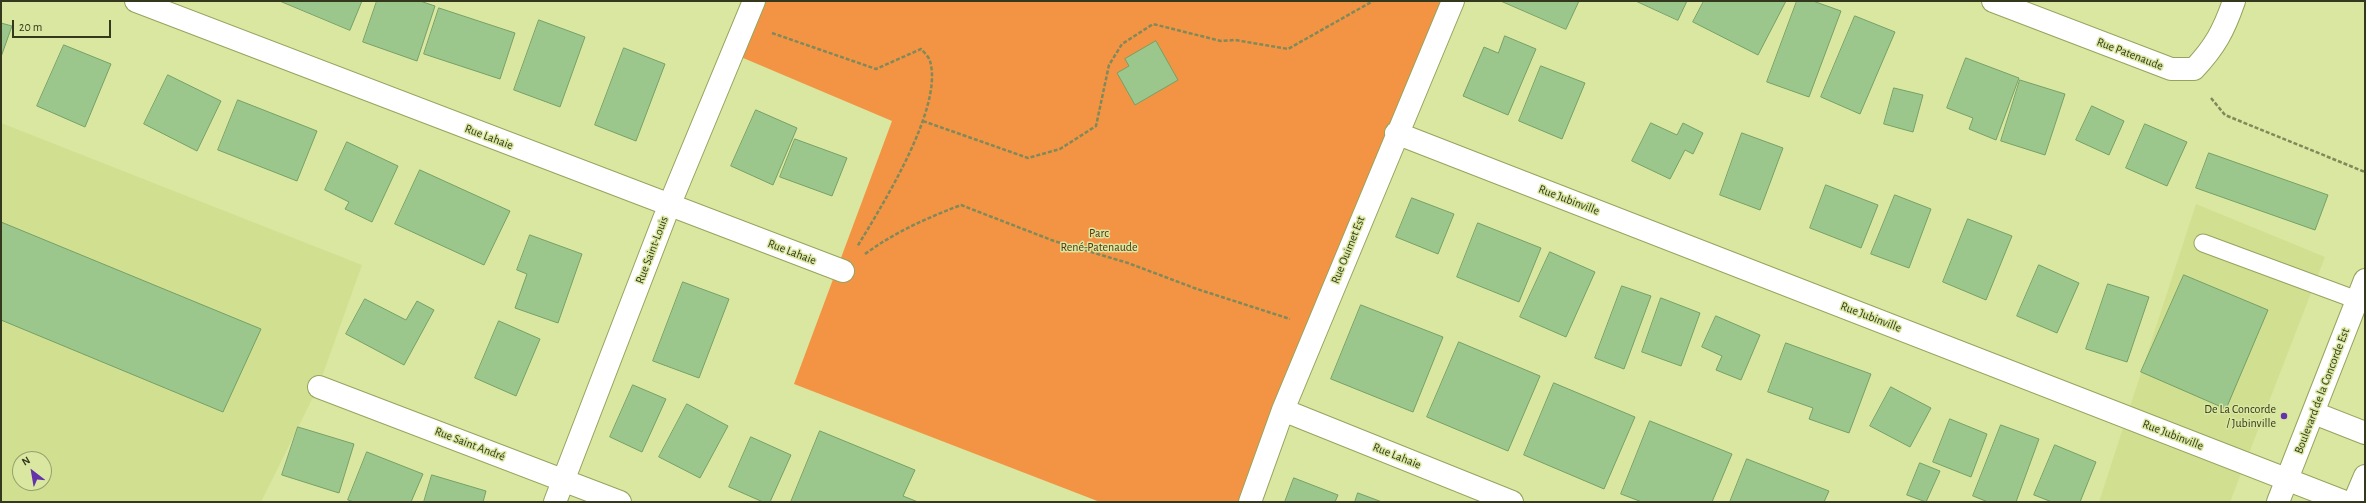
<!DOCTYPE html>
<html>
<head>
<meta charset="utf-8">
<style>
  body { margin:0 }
  #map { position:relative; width:2366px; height:503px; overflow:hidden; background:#d9e7a0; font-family:"Alegreya Sans",sans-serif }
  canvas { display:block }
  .frame { position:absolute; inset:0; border:2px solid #34391d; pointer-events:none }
  .north { position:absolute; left:12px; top:451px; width:40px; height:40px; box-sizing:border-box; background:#d9e7a0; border:1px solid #97a16c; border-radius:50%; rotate:329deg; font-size:11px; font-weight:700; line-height:16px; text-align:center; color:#34391d }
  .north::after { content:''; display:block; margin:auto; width:14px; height:18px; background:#6433aa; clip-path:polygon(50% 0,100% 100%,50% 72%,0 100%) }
  .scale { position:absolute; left:12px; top:20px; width:99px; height:18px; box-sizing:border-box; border:2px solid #34391d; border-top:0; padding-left:5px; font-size:12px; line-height:14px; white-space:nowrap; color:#34391d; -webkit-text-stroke:3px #d9e7a0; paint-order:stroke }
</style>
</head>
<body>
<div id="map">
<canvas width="2366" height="503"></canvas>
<div class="frame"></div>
<div class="north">N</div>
<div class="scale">20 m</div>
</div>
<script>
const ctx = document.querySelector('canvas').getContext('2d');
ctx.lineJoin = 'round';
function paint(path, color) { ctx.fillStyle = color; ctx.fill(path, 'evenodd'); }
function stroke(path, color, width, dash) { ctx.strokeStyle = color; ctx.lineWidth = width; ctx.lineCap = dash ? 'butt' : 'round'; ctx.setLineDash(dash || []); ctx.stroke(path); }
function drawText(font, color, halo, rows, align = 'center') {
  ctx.font = font + ' "Alegreya Sans",sans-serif'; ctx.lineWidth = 3; ctx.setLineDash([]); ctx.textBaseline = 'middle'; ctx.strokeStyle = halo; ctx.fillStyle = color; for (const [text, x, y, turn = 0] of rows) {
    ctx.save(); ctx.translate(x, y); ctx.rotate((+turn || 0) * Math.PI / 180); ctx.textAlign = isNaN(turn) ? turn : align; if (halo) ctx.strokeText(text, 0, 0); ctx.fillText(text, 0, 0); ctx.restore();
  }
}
paint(new Path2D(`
  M1,123l361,142 -43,120 -58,117h-260zM20,459h24v24h-24z
  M2196,204l129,53 -95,245h-131z`), '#d0df90');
paint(new Path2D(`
  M761,1h684l-195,501h-150l-306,-118 98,-263 -163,-69z`), '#f39445');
const building = new Path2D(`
  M280,1h82l-12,29z
  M377,1h43l15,5 -18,55 -54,-19z
  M1501,1h78l-13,28z
  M1636,1h51l-9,19z
  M1704,1h82l-28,54 -65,-33z
  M1797,1h16l28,10 -32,86 -42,-15z
  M439,8l76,25 -15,46 -76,-25z
  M1855,16l40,16 -35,82 -39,-17z
  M539,20l46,17 -25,70 -46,-17z
  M1,23l11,3 -11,31z
  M1505,36l31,13 -28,66 -45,-19 21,-49 14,6z
  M1156,41l22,39 -43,25 -18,-32 12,-7 -4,-7z
  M64,45l47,19 -26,63 -48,-21z
  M624,48l41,16 -29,77 -41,-16z
  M1966,58l53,20 -23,62 -27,-11 4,-11 -26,-10z
  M1541,66l44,17 -23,56 -43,-18z
  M168,75l53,26 -24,50 -53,-27z
  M2020,80l45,14 -20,61 -44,-14z
  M1894,88l29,7 -10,37 -29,-8z
  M238,100l79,31 -20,50 -79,-31z
  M2092,106l32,15 -15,34 -33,-15z
  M756,110l41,18 -24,57 -42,-19z
  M1651,123l26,12 6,-12 20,10 -10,21 -8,-4 -15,29 -38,-18z
  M2145,124l42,18 -20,44 -41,-18z
  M1742,133l41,15 -23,62 -40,-15z
  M795,139l52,19 -15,38 -52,-19z
  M347,142l51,24 -26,56 -27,-13 4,-7 -24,-12z
  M2209,153l119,42 -13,35 -119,-42z
  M420,170l90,41 -26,54 -89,-41z
  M1826,185l52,20 -17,43 -51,-20z
  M1895,195l36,14 -22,59 -38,-14z
  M1412,198l42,16 -16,40 -42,-17z
  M1968,219l44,17 -26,64 -43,-18z
  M1,222l260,107 -38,83 -222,-92z
  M1478,223l63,25 -22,54 -62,-25z
  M530,235l52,19 -24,69 -43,-15 12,-34 -10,-4z
  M1550,252l45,20 -29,65 -46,-20z
  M2039,265l40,18 -22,50 -40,-17z
  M2184,275l84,35 -42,99 -85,-37z
  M683,282l46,17 -30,79 -46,-17z
  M2108,284l41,13 -22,65 -41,-13z
  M1622,286l29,10 -27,73 -29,-11z
  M1661,298l39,15 -19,53 -39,-14z
  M365,299l41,21 11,-19 17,9 -30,55 -58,-31z
  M1361,305l82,32 -30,75 -82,-33z
  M1716,316l44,19 -19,45 -25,-10 6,-14 -20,-9z
  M499,321l41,18 -24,57 -41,-18z
  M1459,342l81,34 -32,75 -81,-34z
  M1786,343l85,31 -22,59 -40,-14 4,-11 -45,-16z
  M1554,383l81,34 -31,72 -80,-34z
  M633,385l33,14 -24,53 -32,-15z
  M1891,387l40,21 -21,39 -40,-21z
  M687,404l41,22 -28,52 -41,-21z
  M1950,419l37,15 -16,43 -38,-15z
  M1650,421l82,33 -20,48h-70l-21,-8z
  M2001,425l38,14 -23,63h-28l-15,-6z
  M298,427l56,17 -15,49 -57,-18z
  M820,431l95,39 -12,26 15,6h-127z
  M751,437l40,18 -21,47h-7l-34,-15z
  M2055,445l41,17 -16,40h-28l-18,-7z
  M367,452l56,22 -12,28h-57l-6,-2z
  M1747,459l82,32 -5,11h-94z
  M1920,463l20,8 -14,31 -19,-7z
  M432,475l54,16 -3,11h-59z
  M1294,478l44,17 -3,7h-50z
  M1358,493l24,9h-27z`);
paint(building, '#9bc78c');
stroke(building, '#76a067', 1);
const service = new Path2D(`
  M2203,243l154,57`);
const minor = new Path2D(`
  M136,1l707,270
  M1993,1l178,68h23c21,-22 30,-39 40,-68
  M1396,133l949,369
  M319,387l301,115
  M1283,410l229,92
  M2314,413l51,20
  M555,502l114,-296 85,-205
  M1250,502l33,-92 170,-409`);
const tertiary = new Path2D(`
  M2278,502l87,-222
  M2354,502l11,-26`);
stroke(service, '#96a35f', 19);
stroke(minor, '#96a35f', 24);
stroke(tertiary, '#96a35f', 24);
stroke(new Path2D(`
  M772,33l104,36 45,-20c3,3 8,8 9,12 14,47 -49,146 -73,186
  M2211,98l14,17 140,57
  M923,121l105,37 32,-9 36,-23 13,-61 13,-21 31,-20 68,17 14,-1 53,9 85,-48
  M865,254c30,-22 62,-36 96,-49l93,36 74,22 69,26 93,30`), '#808959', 2.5, [4, 2]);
stroke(service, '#fff', 17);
stroke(minor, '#fff', 22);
stroke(tertiary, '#fff', 22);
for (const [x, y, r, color] of [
  [2284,416,4,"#6433aa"]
]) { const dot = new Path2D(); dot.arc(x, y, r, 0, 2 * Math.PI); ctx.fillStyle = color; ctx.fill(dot); stroke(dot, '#d9e7a0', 1.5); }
drawText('12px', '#34391d', '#d9e7a0', [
  ["Rue Patenaude",2130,54,21],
  ["Rue Lahaie",489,137,21],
  ["Rue Jubinville",1569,200,21],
  ["Rue Saint-Louis",652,250,-69],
  ["Rue Ouimet Est",1348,250,-68],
  ["Rue Lahaie",792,252,21],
  ["Rue Jubinville",1871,317,21],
  ["Boulevard de la Concorde Est",2322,391,-69],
  ["Rue Jubinville",2173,435,21],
  ["Rue Saint André",470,444,21],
  ["Rue Lahaie",1397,456,22]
]);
drawText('12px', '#5a310c', '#d9e7a0', [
  ["Parc",1099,233],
  ["René-Patenaude",1099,247]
]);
drawText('12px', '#34391d', '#d9e7a0', [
  ["De La Concorde",2276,409],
  ["/ Jubinville",2276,423]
], 'right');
</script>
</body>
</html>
